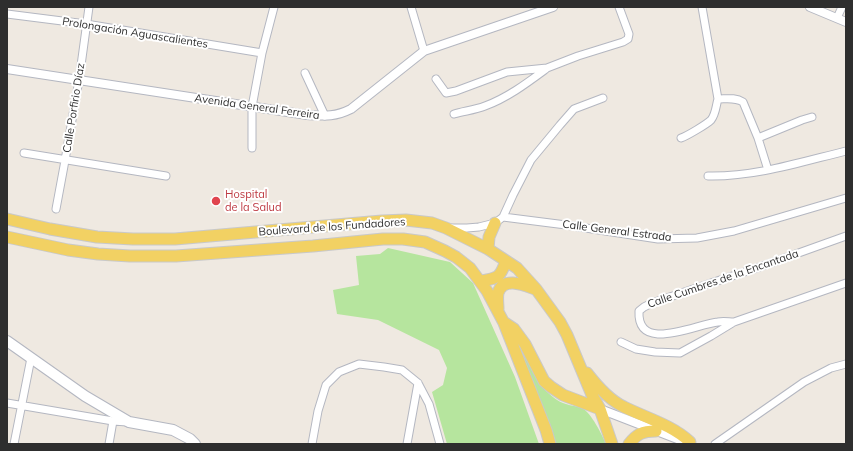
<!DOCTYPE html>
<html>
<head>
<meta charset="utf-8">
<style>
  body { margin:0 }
  #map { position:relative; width:853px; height:451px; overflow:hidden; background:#efe9e1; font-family:Mulish,sans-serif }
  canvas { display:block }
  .frame { position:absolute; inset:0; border:8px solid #2e2e2e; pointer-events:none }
</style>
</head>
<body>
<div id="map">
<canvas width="853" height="451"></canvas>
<div class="frame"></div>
</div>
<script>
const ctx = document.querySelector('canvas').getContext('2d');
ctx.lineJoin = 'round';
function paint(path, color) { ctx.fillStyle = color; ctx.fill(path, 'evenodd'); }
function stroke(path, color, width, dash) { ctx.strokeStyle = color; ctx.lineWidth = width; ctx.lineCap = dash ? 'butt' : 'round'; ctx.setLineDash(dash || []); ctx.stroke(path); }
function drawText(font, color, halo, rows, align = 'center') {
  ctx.font = font + ' Mulish,sans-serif'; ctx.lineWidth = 4; ctx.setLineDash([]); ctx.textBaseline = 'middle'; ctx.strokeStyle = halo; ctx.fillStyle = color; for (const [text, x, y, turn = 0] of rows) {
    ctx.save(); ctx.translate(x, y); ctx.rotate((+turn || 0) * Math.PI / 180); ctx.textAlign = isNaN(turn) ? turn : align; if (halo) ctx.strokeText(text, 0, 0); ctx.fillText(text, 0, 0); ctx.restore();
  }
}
paint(new Path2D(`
  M388,248l62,14 23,21 42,94 24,67h-92l-15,-52 11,-7 4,-17 -8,-18 -61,-30 -41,-6 -4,-24 26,-5 -3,-29 24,-2z
  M519,345l11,19 14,17v8c6,6 14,13 22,15 5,2 11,2 16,4 10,6 19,25 24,36h-51l-17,-49z`), '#b6e59e');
const minor = new Path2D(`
  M411,7l13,44
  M7,14l79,10 176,29
  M837,18l5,-11
  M305,73l20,43
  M436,79l10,14 10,-2 51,-19 40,-4 31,-12 45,-14 5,-3 1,-5 -10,-27
  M718,99c8,0 17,-2 25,3l15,36 10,32
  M454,114c10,-3 21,-4 31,-8 22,-8 42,-23 61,-37
  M681,138c6,-2 26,-14 30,-18 5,-6 5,-15 7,-21l-16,-92
  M758,138l44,-18 10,-3
  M252,148v-41l10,-54 12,-46
  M24,153l142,23
  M708,176c47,1 93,-14 138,-25
  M56,209l8,-43 15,-86 10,-73
  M503,217l63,8 92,14 39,-1 37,-7 112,-33
  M451,228h16l12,-1 16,-4 8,-6 10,-22 18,-35 29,-35 14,-16 29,-11
  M734,322c-5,0 -11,-1 -16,0 -22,2 -81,32 -79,-11l5,-4 8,-4 74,-25 28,-9 92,-33
  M621,342l15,7 19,3 25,1 31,-17 23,-14 112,-39
  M7,403l106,18 14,1
  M14,444l17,-86
  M109,444l4,-23
  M312,444l6,-33 8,-26 13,-13 20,-8 25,3 18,3 16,13 11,21 11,40
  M407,444l11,-61
  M715,444l89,-62 27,-14 15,-4`);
const tertiary = new Path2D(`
  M810,7l36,15
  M7,69l300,46c18,1 28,2 44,-6l73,-58 129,-44
  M600,409l80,31 9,2`);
const secondary = new Path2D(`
  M7,341l78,55 44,26 44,8 17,9 5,5`);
const primary = new Path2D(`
  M7,219l43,10 47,8 36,2h42l207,-18 24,-1 26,3 14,5 42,21 29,19 19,21 24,33 7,13 25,60 8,14 12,35
  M7,237l61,13 30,4 32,2h46l137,-10 70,-7h20l22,3 20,9 11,6 14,11 17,23 17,32 42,107 4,14
  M488,249l1,-12 6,-14
  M481,281c17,-3 19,-3 25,-20
  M498,309c0,-5 -1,-11 0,-16 5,-17 26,-8 37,-4
  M505,323l9,6 11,15 19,37 7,6 12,8 37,14
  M587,373c10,13 22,27 37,34 22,11 48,18 66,35
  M629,444c8,-10 13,-13 27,-13`);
stroke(minor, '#b4b7c1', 9);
stroke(tertiary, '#b4b7c1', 10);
stroke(secondary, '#b4b7c1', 12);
stroke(primary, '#c9c9c9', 13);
stroke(minor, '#fff', 7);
stroke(tertiary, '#fff', 8);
stroke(secondary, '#fff', 10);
stroke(primary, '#f2d163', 11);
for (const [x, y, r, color] of [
  [216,201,5,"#e0444e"]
]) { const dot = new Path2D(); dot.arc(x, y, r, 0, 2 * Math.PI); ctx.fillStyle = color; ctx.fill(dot); stroke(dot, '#fff', 1.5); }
drawText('11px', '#2e2e2e', '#fff', [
  ["Prolongación Aguascalientes",135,33,9],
  ["Avenida General Ferreira",257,107,8],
  ["Calle Porfirio Díaz",74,108,-81],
  ["Boulevard de los Fundadores",332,227,-4],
  ["Calle General Estrada",617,231,7],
  ["Calle Cumbres de la Encantada",723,279,-19]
]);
drawText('11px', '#be3a42', '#fff', [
  ["Hospital",225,195],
  ["de la Salud",225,208]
], 'left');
</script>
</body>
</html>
